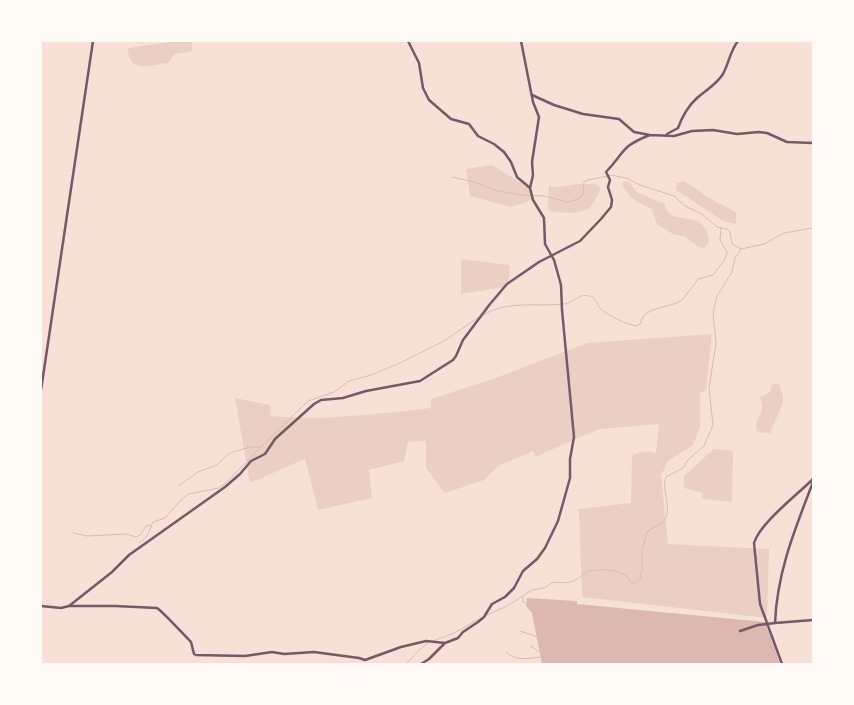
<!DOCTYPE html>
<html>
<head>
<meta charset="utf-8">
<style>
  body { margin:0 }
  #map { position:relative; width:854px; height:705px; overflow:hidden; background:#f7e1d7; font-family:Literata,serif }
  canvas { display:block }
  .frame { position:absolute; inset:0; border:42px solid #fffaf5; pointer-events:none }
</style>
</head>
<body>
<div id="map">
<canvas width="854" height="705"></canvas>
<div class="frame"></div>
</div>
<script>
const ctx = document.querySelector('canvas').getContext('2d');
ctx.lineJoin = 'round';
function paint(path, color) { ctx.fillStyle = color; ctx.fill(path, 'evenodd'); }
function stroke(path, color, width, dash) { ctx.strokeStyle = color; ctx.lineWidth = width; ctx.lineCap = dash ? 'butt' : 'round'; ctx.setLineDash(dash || []); ctx.stroke(path); }
paint(new Path2D(`
  M192,41v10l-17,3 -7,9c-17,2 -40,11 -40,-15l42,-6z
  M492,165l38,23 3,12 -22,7 -41,-11 -4,-27z
  M624,181l5,1 8,10 28,12 2,7 6,5 26,5 8,9 2,12 -5,6 -5,-1 -15,-11 -9,-1 -14,-8 -5,-5 -4,-13c-14,-6 -23,-11 -30,-25z
  M684,181c9,5 15,10 24,16 9,6 19,9 28,16v11l-13,-3 -47,-31 1,-7z
  M577,184h18l5,4 -1,6 -10,15 -15,4 -23,-1 -3,-4 1,-22 10,1z
  M461,259l48,6c1,7 1,16 -4,22l-44,7z
  M712,334l-6,56 -6,3v34l-7,18 -25,16 -7,15 7,68 101,5 -2,69 -185,-21 -3,-88 52,-6 1,-47c8,-5 14,-5 24,-3l3,-29 -60,5 -64,28 -2,-6 -35,15 -14,14 -39,13 -19,-25v-27l-18,1 -4,19 -35,9 3,28 -54,12 -13,-51 -55,24 -15,-85 35,7 1,11c54,5 106,-2 160,-8v-9l65,-21 91,-35z
  M772,384h7l4,12v7l-13,30h-7l-6,-2c-2,-11 2,-12 5,-21 1,-4 -1,-9 -2,-13l10,-5z
  M714,449l19,2 -1,51 -30,-3v-6l-18,-5v-12z`), '#ebcfc5');
paint(new Path2D(`
  M527,598l50,3v3l188,18 15,42h-238l-10,-51 -6,-7z`), '#dcb8b0');
stroke(new Path2D(`
  M452,177l22,5 24,9 23,4 23,1 23,6 12,-3 4,-4 1,-13 4,-2 24,-5 17,4 11,6 34,11 11,10 17,8 15,13 10,2 3,3 2,12 9,5 23,-5 20,-11 29,-5
  M483,315c25,-15 53,-8 80,-11 11,0 16,-13 29,-7 4,2 6,9 9,12 8,7 25,15 35,17l4,-2 4,-9 8,-5 25,-7 7,-5 14,-19 15,-4 12,-16 2,-7 -7,-12 1,-12
  M178,486l20,-14 19,-7 10,-10 6,-3 17,-5h11
  M73,533l14,3 39,-2 10,3 4,-2 6,-9 5,-1
  M139,543l8,-7 6,-14 12,-4 15,-17 8,-7 31,-6 9,-7 15,-16 65,-64 26,-9 15,-11 22,-6 29,-12 44,-22 35,-24
  M523,597v5l3,1
  M485,616l22,-10 25,-16 12,-2 9,-6c18,2 21,0 35,-11 13,-2 37,-3 42,11l5,1 5,-4 2,-11v-18l5,-18c5,-5 12,-6 17,-11 9,-12 -3,-31 2,-44l17,-9 5,-8 16,-14 9,-21 -4,-37 7,-45 -3,-30 4,-17 15,-24 3,-14 6,-9
  M520,631l18,6
  M433,641l21,-8 27,-15
  M530,646l10,6
  M506,652c9,9 23,7 34,5
  M406,664l12,-13 11,-9`), '#dcb8b0', 1);
stroke(new Path2D(`
  M408,41l11,22 4,25 6,12 22,19 18,5 9,12 16,8 10,8 7,10 6,15 13,11
  M532,95l22,10 29,9 36,5 15,13 16,3 24,1 18,-5 21,-1 24,4 22,-2 8,1 20,9 26,1
  M667,134l11,-6c4,-11 9,-21 19,-30 9,-8 20,-14 26,-24 6,-11 7,-23 15,-33
  M813,482c-18,47 -36,90 -38,141l38,-3
  M41,606l20,2 8,-2 43,-34 17,-17 96,-68 15,-13 11,-13 14,-7 10,-15 39,-35 7,-4 22,-2 23,-7 54,-10 33,-21 3,-4 7,-16 27,-36 17,-20 32,-22 41,-21 21,-22 10,-12 1,-7 -4,-13 2,-7 -4,-8c19,-20 15,-26 44,-37
  M69,606h46l42,2c3,1 32,32 34,34 1,4 2,8 3,12l2,1 49,1 27,-4 12,2 30,-2 45,6 6,2 36,-13 25,-6 19,2
  M740,631l18,-6 17,-2
  M421,664l8,-5 16,-16 13,-5 5,-6 15,-10 6,-5 8,-13 13,-7 9,-9 9,-17 14,-12 8,-11 13,-27 12,-43v-19l4,-22 -12,-127 -1,-25 -7,-25 -9,-16 -1,-26 -11,-18 -3,-12 3,-13 -1,-13 7,-45 -6,-15 -12,-61
  M782,664l-22,-60 -6,-61c6,-20 43,-48 59,-64`), '#755966', 2.5);
stroke(new Path2D(`
  M41,390l52,-349`), '#755966', 2.5);
</script>
</body>
</html>
